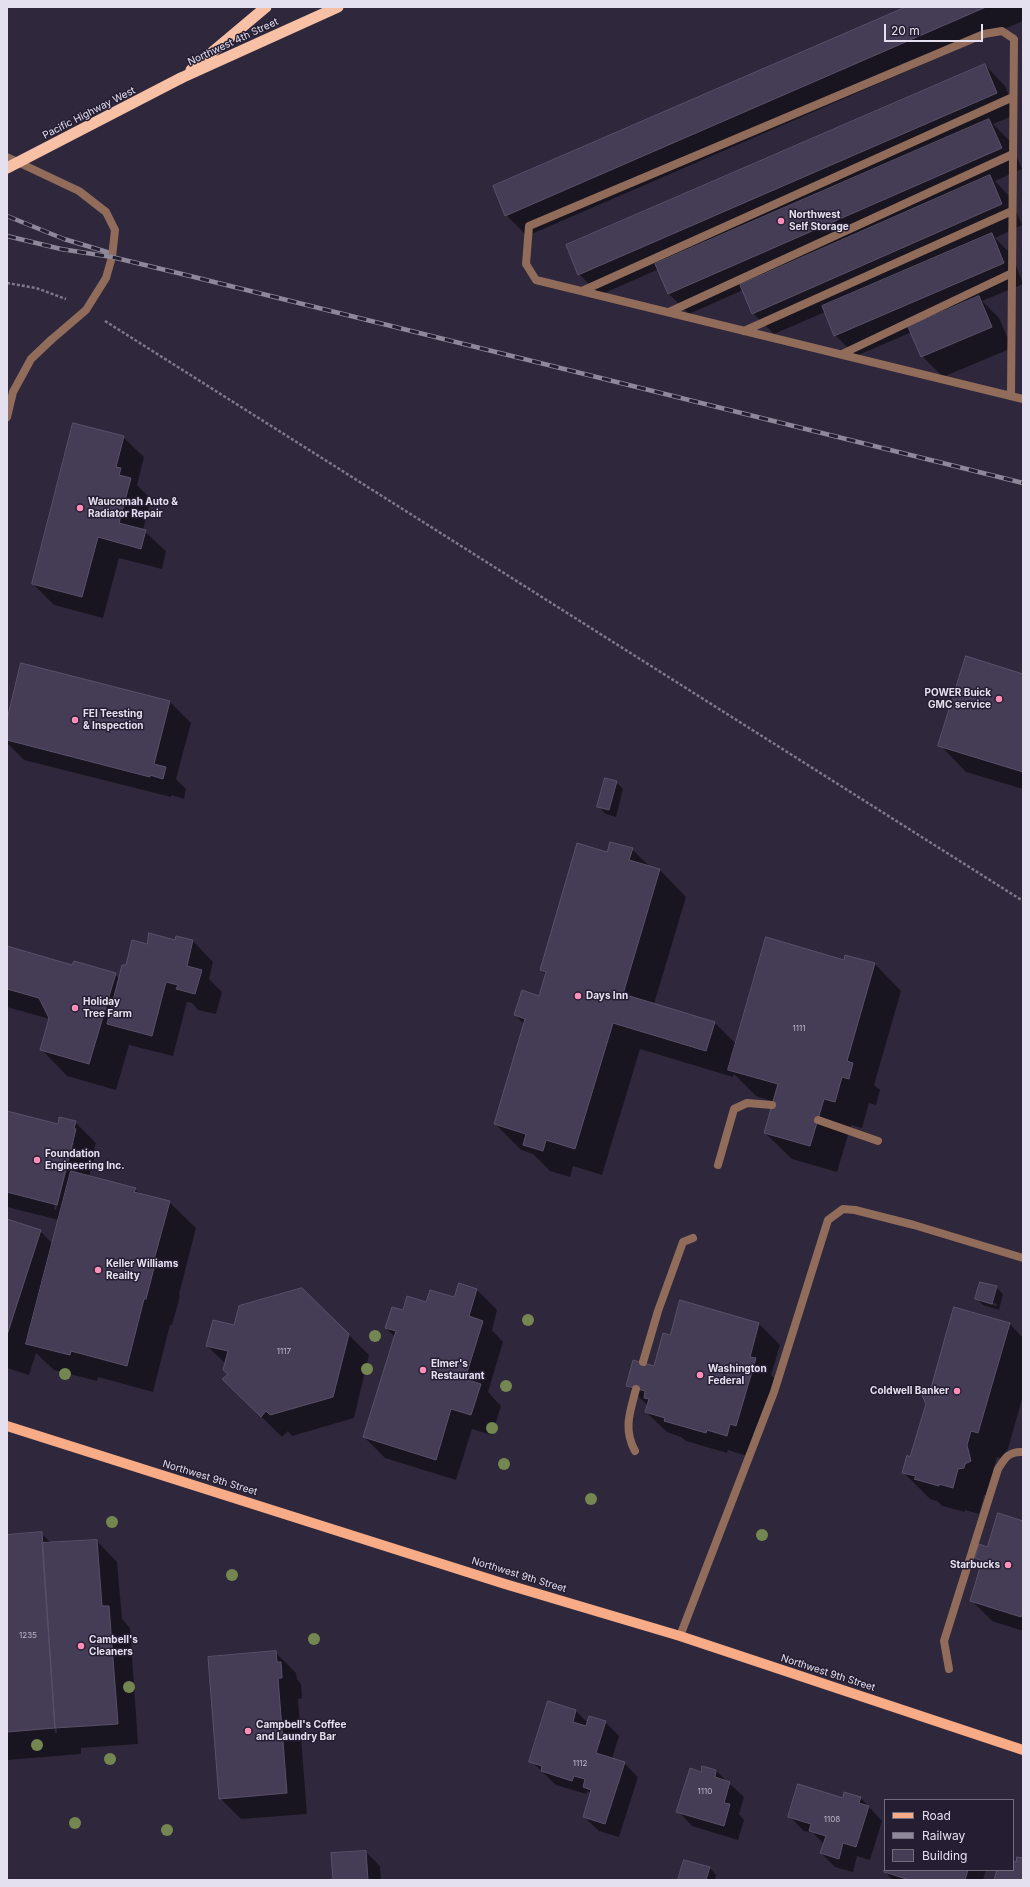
<!DOCTYPE html>
<html>
<head>
<meta charset="utf-8">
<style>
  body { margin:0 }
  #map { position:relative; width:1030px; height:1887px; overflow:hidden; background:#2f283d; font-family:Inter,sans-serif }
  canvas { display:block }
  .frame { position:absolute; inset:0; border:8px solid #e4e0ef; pointer-events:none }
  .legend { position:absolute; left:884px; top:1799px; width:130px; height:72px; box-sizing:border-box; background:#251e33; border:1px solid #716c7e; margin:0; padding:5px 7px; list-style:none; font-size:12px; color:#e4e0ef }
  .legend li { display:flex; align-items:center; gap:8px; height:20px }
  .legend b { width:20px; border:1px solid #716c7e }
  .scale { position:absolute; left:884px; top:24px; width:99px; height:18px; box-sizing:border-box; border:2px solid #e4e0ef; border-top:0; padding-left:5px; font-size:12px; line-height:14px; white-space:nowrap; color:#e4e0ef; -webkit-text-stroke:3px #251e33; paint-order:stroke }
</style>
</head>
<body>
<div id="map">
<canvas width="1030" height="1887"></canvas>
<div class="frame"></div>
<ul class="legend">
<li><b style="height:5px;background:#f7ab86"></b>Road</li>
<li><b style="height:5px;background:#8e889a"></b>Railway</li>
<li><b style="height:11px;background:#443d55"></b>Building</li>
</ul>
<div class="scale">20 m</div>
</div>
<script>
const ctx = document.querySelector('canvas').getContext('2d');
ctx.lineJoin = 'round';
function paint(path, color) { ctx.fillStyle = color; ctx.fill(path, 'evenodd'); }
function stroke(path, color, width, dash) { ctx.strokeStyle = color; ctx.lineWidth = width; ctx.lineCap = dash ? 'butt' : 'round'; ctx.setLineDash(dash || []); ctx.stroke(path); }
function drawText(font, color, halo, rows, align = 'center') {
  ctx.font = font + ' Inter,sans-serif'; ctx.lineWidth = 3; ctx.setLineDash([]); ctx.textBaseline = 'middle'; ctx.strokeStyle = halo; ctx.fillStyle = color; for (const [text, x, y, turn = 0] of rows) {
    ctx.save(); ctx.translate(x, y); ctx.rotate((+turn || 0) * Math.PI / 180); ctx.textAlign = isNaN(turn) ? turn : align; if (halo) ctx.strokeText(text, 0, 0); ctx.fillText(text, 0, 0); ctx.restore();
  }
}
paint(new Path2D(`
  M908,7h115v14l-496,215 -21,-21z
  M985,65l20,21 12,28 -24,10 17,17 12,28 -27,12 15,16 12,28 -27,13 17,17 11,29 -41,17 17,17 13,30 -69,29 -21,-21 -10,-24 -56,24 -21,-21 -10,-23 -51,22 -21,-21 -10,-23 -54,24 -21,-21 -9,-24 -59,26 -21,-21z
  M123,437l21,20 -7,28 14,14 -8,31 23,21 -4,18 -43,-11 -16,60 -49,-13 -21,-21z
  M22,665l148,37 21,21 -15,56 10,10 -2,10 -13,-4v2l-147,-37 -17,-17v-19z
  M1023,675v114l-57,-17 -26,-27z
  M616,782l7,7 -7,28 -10,-3 -7,-7z
  M632,849l18,18 10,3 26,27 -32,107 61,19 21,21 109,-83 30,3 26,27 -27,94 6,5 -4,15 -7,-2 -7,25 -11,-3 -14,47 -45,-13 -27,-26 9,-31 -18,-6 -22,-22 -1,3 -93,-28 -38,126 -29,-9 -3,11 -20,-6 -17,-17 -12,-4 -26,-26 30,-99 -10,-10 24,-18 7,-22 -5,-5 67,-116z
  M176,941h17l20,21 -4,17 13,13 -6,22 -18,-4 -6,-7 -5,-1 -14,54 -44,-11 -13,45 -49,-14 -26,-27 9,-30 -43,-12v-60l66,20 42,7 5,5 6,-12 21,-21z
  M7,1112l51,13 17,-3 21,21 -2,6 2,2 -7,26 46,12 6,6 28,7 27,26 -17,66 1,2 -8,29h-2l-17,67 -55,-15 -1,4 -43,-11 -18,-17 -7,22 -22,-7v-148l33,11 13,13 6,-24 -52,-13zM71,1143h3l-18,67 -2,-1z
  M996,1287l7,7 -4,16 -16,-5 -7,-7zM983,1300l14,4 -1,2 -13,-4z
  M477,1290l20,20 -5,20 11,12 -15,50 13,14 -9,29 -20,-6 -16,51 -71,-22 -21,-21 31,-100 -9,-9 17,-17 23,-8 29,-4z
  M680,1301l79,23 21,21 -9,30 5,5 -29,76 -19,-6 -1,3 -41,-12 -5,-4 -14,-5 -21,-20 2,-6 -21,-21 27,-18 16,-31z
  M954,1308l56,16 13,14v58l-18,63 -8,-2 -4,15 4,15 -6,4v3l-7,1 -5,19 -14,-4v2l-23,-6 -5,-5 -7,-2 -26,-26 6,-15z
  M348,1334l21,21 -15,63 -62,18 -4,-5 -6,6 -38,-37 -15,-26 -3,-10 -19,-18z
  M1023,1522v109l-31,-10 -21,-21 11,-36 -6,-6z
  M41,1533l11,11 45,-3 20,21 5,57 8,9 8,116 -57,4v6l-74,6v-224zM42,1560h3l12,173h-2z
  M276,1653l20,20 1,6 4,5 1,14 -4,1 9,115 -66,5 -21,-21z
  M548,1703l28,8 12,12 17,-1 14,14 -7,23 12,4 14,14 -19,60 -20,-6 -15,-14 7,-23 -3,-3 -2,3 -30,-9 -25,-24z
  M703,1767l13,4 28,26 -5,17 5,6 -6,20 -46,-14 -14,-15z
  M860,1797l22,24 -12,39 -13,-4 -4,16 -18,-5 -14,-14 3,-9 -11,-11 -9,-2 -14,-14 53,-18z
  M366,1852l14,14 1,14h-47z
  M710,1868l6,7 -1,5h-36z
  M885,1870h101l-3,10h-90l-8,-8z`), '#0007');
const building = new Path2D(`
  M906,7h80l-481,209 -12,-30z
  M985,64l12,29 -419,182 -12,-30z
  M989,119l13,29 -334,146 -13,-30z
  M990,175l12,29 -250,110 -12,-29z
  M992,233l12,30 -170,73 -12,-30z
  M979,296l13,31 -71,30 -13,-30z
  M73,423l51,13 -8,31 5,1 -2,7 12,3 -12,45 27,7 -5,19 -43,-12 -16,60 -50,-13z
  M966,656l57,18v98l-85,-26z
  M21,663l149,38 -16,63 12,3 -3,12 -13,-4v2l-143,-37v-20z
  M605,778l12,3 -8,29 -12,-3z
  M610,842l23,6 -4,12 31,9 -37,125 92,28 -9,29 -93,-28 -38,126 -29,-9 -3,11 -20,-6 3,-11 -32,-10 31,-105 -11,-4 8,-25 17,6 7,-24 -6,-2 37,-127 30,9z
  M149,933l26,7 1,-4 17,4 -6,26 15,4 -7,24 -19,-5 2,-4 -12,-3 -14,54 -45,-12 15,-59h4l6,-25 15,4z
  M766,937l78,23 1,-5 30,8 -28,98 6,2 -4,16 -7,-2 -7,25 -11,-3 -14,47 -46,-13 14,-49 -50,-14z
  M7,946l65,19 2,-4 42,12 -27,91 -49,-14 9,-32 -10,-20 -32,-9z
  M7,1111l51,13 1,-7 17,4 -2,7 2,1 -19,76 -50,-13z
  M71,1171l65,17 -2,4 36,9 -18,66 2,1 -8,31h-2l-17,67 -56,-15 -1,4 -44,-11z
  M7,1219l34,11 -34,105z
  M980,1282l17,4 -5,18 -17,-5z
  M459,1283l18,6 -8,27 14,5 -18,58 16,5 -10,31 -20,-6 -15,51 -73,-23 33,-106 -11,-3 7,-21 11,3 4,-14 19,6 4,-12 24,7z
  M302,1288l47,46 -16,63 -63,18 -4,-4 -5,6 -39,-38 6,-5 -5,-4 5,-19 -22,-5 7,-26 21,5 5,-19z
  M680,1300l79,23 -9,34 6,1 -20,68 -6,-2 -3,12 -20,-6 -1,3 -42,-12 1,-3 -20,-6 4,-13 -5,-1 1,-7 -19,-5 7,-26 21,6 9,-33 7,2z
  M954,1307l56,16 -32,110 -7,-2 -4,14 4,16 -6,3 -1,4 -6,1 -5,19 -14,-4v2l-25,-7 2,-3 -14,-3 5,-18 3,2 16,-53 -5,-11 10,-6z
  M998,1513l25,8v91l-2,5 -51,-16 12,-40 -7,-3 4,-14 8,3z
  M42,1532l13,196 -48,4v-197z
  M97,1540l5,66h7l9,118 -63,4 -13,-185z
  M276,1651l1,11h4l1,16h-4l9,115 -68,6 -11,-142z
  M548,1701l28,9 -3,12 13,4 3,-10 17,5 -10,32 29,9 -20,62 -22,-7 8,-27 -8,-3 2,-8 -11,-3 -2,5 -31,-10 1,-5 -13,-4z
  M702,1766l14,4 -1,7 15,5 -6,21 6,1 -6,22 -48,-14 14,-44 11,4z
  M798,1784l45,14 1,-6 17,5 -2,6 10,3 -13,41 -13,-4 -4,16 -19,-6 6,-17 -17,-5 2,-7 -23,-7z
  M366,1851l2,29h-35l-2,-27z
  M1017,1857l6,1v22h-29l3,-10h16v-9l3,1z
  M684,1860l26,7 -4,13h-28z
  M885,1868v2h83l-3,10h-55l-26,-8z`);
paint(building, '#443d55');
stroke(building, '#585169', 1);
stroke(new Path2D(`
  M7,283l29,5 30,11
  M105,321l918,580`), '#7e788a', 2.5, [3, 2]);
stroke(new Path2D(`
  M7,157l72,34 27,21 9,18 -3,27 -6,21 -20,32 -35,30
  M582,291l431,-194
  M669,312l344,-158
  M744,331l268,-120
  M842,354l170,-81
  M1011,395l3,-356 -12,-8 -18,3 -455,192 -3,38 10,16 487,119
  M818,1120l60,21
  M718,1165l16,-56 13,-6 25,2
  M643,1362l15,-51 25,-69 10,-4
  M635,1451c-12,-22 -5,-39 1,-62
  M949,1669l-5,-28 54,-172c7,-11 11,-18 25,-17`), '#916c5b', 8);
stroke(new Path2D(`
  M7,417l6,-25 18,-33 20,-19
  M680,1636l94,-244 54,-172 15,-11 12,1 59,15 109,33`), '#916c5b', 8);
stroke(new Path2D(`
  M7,1426l498,158 175,52 343,114`), '#f7ab86', 10);
stroke(new Path2D(`
  M191,70l75,-63
  M181,78l157,-71`), '#f8c0a4', 11);
const rail = new Path2D(`
  M7,216l57,23 43,13
  M7,236l54,13 51,8 74,18 837,208`);
stroke(rail, '#8e889a', 4.5);
stroke(rail, '#251e33', 3, [9]);
stroke(new Path2D(`
  M7,168l174,-90`), '#f8c0a4', 11);
ctx.fillStyle = '#748750';
for (const [x, y] of [
  [528,1320],
  [375,1336],
  [367,1369],
  [65,1374],
  [506,1386],
  [492,1428],
  [504,1464],
  [591,1499],
  [112,1522],
  [762,1535],
  [232,1575],
  [314,1639],
  [129,1687],
  [37,1745],
  [110,1759],
  [75,1823],
  [167,1830]
]) { ctx.beginPath(); ctx.arc(x, y, 6, 0, 2 * Math.PI); ctx.fill(); }
for (const [x, y, r, color] of [
  [781,221,4,"#ff8eb9"],
  [80,508,4,"#ff8eb9"],
  [999,699,4,"#ff8eb9"],
  [75,720,4,"#ff8eb9"],
  [578,996,4,"#ff8eb9"],
  [75,1008,4,"#ff8eb9"],
  [37,1160,4,"#ff8eb9"],
  [98,1270,4,"#ff8eb9"],
  [423,1370,4,"#ff8eb9"],
  [700,1375,4,"#ff8eb9"],
  [957,1391,4,"#ff8eb9"],
  [1008,1565,4,"#ff8eb9"],
  [81,1646,4,"#ff8eb9"],
  [248,1731,4,"#ff8eb9"]
]) { const dot = new Path2D(); dot.arc(x, y, r, 0, 2 * Math.PI); ctx.fillStyle = color; ctx.fill(dot); stroke(dot, '#251e33', 1.5); }
drawText('8px', '#bcb7c8', null, [
  ["1111",799,1029],
  ["1117",284,1352],
  ["1235",28,1636],
  ["1112",580,1764],
  ["1110",705,1792],
  ["1108",832,1820]
]);
drawText('10px', '#e4e0ef', '#251e33', [
  ["Northwest 4th Street",233,42,-25],
  ["Pacific Highway West",89,113,-27],
  ["Northwest 9th Street",210,1478,17],
  ["Northwest 9th Street",519,1575,17],
  ["Northwest 9th Street",828,1673,18]
]);
drawText('bold 10px', '#e4e0ef', '#251e33', [
  ["Northwest",789,215],
  ["Self Storage",789,227],
  ["Waucomah Auto &",88,502],
  ["Radiator Repair",88,514],
  ["POWER Buick",991,693,"right"],
  ["GMC service",991,705,"right"],
  ["FEI Teesting",83,714],
  ["& Inspection",83,726],
  ["Days Inn",586,996],
  ["Holiday",83,1002],
  ["Tree Farm",83,1014],
  ["Foundation",45,1154],
  ["Engineering Inc.",45,1166],
  ["Keller Williams",106,1264],
  ["Reailty",106,1276],
  ["Elmer's",431,1364],
  ["Restaurant",431,1376],
  ["Washington",708,1369],
  ["Federal",708,1381],
  ["Coldwell Banker",949,1391,"right"],
  ["Starbucks",1000,1565,"right"],
  ["Cambell's",89,1640],
  ["Cleaners",89,1652],
  ["Campbell's Coffee",256,1725],
  ["and Laundry Bar",256,1737]
], 'left');
</script>
</body>
</html>
